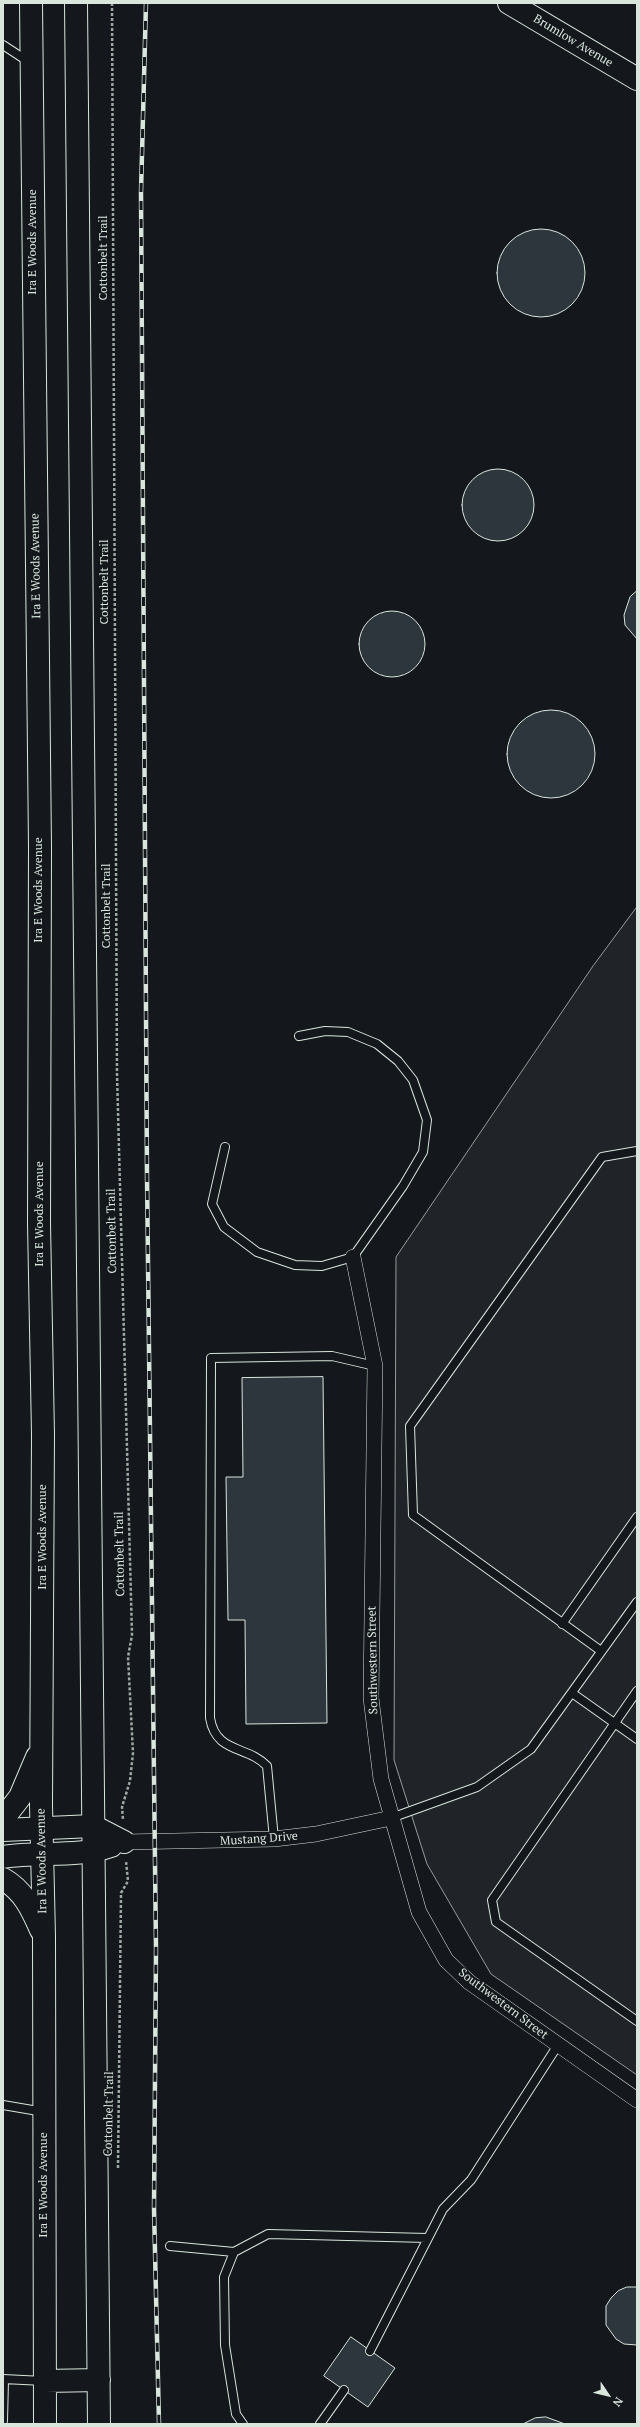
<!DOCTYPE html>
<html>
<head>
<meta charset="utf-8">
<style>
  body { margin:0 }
  #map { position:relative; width:640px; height:2427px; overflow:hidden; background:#14181c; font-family:"PT Serif",serif }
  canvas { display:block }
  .frame { position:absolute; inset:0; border:4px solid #d8e6dc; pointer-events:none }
  .north { position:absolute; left:588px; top:2375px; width:40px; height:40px; -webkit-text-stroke:3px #14181c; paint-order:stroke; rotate:125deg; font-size:11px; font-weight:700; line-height:16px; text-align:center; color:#d8e6dc }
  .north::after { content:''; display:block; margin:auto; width:14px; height:18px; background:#d8e6dc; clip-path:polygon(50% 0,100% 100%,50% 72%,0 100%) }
</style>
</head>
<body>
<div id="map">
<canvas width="640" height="2427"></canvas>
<div class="frame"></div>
<div class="north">N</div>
</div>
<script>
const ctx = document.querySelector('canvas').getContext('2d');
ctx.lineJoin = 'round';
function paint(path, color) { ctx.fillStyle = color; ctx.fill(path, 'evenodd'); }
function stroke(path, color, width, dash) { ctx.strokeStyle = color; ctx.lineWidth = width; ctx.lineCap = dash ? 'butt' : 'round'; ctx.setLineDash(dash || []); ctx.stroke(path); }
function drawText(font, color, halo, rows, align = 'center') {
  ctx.font = font + ' "PT Serif",serif'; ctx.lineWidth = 3; ctx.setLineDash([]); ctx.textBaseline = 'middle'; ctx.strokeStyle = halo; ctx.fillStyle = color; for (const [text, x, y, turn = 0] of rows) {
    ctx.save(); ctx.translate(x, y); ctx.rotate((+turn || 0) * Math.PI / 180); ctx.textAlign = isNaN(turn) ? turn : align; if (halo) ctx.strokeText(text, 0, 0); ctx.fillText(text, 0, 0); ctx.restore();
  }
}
const green = new Path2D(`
  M637,907v1168l-146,-101 -64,-110 -33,-104 2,-503 197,-291z`);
paint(green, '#202428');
stroke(green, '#939e99', 1);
const building = new Path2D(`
  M497 273a44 44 0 1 1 88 0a44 44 0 1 1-88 0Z
  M462 505a36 36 0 1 1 72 0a36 36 0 1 1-72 0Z
  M637,591v48l-12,-14 -1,-10 6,-18z
  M359 644a33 33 0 1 1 66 0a33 33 0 1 1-66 0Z
  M507 754a44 44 0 1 1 88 0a44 44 0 1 1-88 0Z
  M323,1377l4,346 -81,1 -1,-104h-17l-2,-143h17l-1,-99z
  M627,2287h10v58l-13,-1 -8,-5 -10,-14v-19l5,-8 7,-7z
  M351,2337l44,31 -27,39 -44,-31z
  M546,2417l19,7h-42l12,-6z`);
paint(building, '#2c363c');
stroke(building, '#d8e6dc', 1);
const service = new Path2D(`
  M3,45l26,17
  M225,1147l-13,57 12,23 33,25 38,13 27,1 31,-9 50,-71 20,-34 4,-32 -14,-40 -15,-19 -21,-17 -29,-12 -23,-1 -26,5
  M562,1624l75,-107
  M601,1651l-188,-136 -3,-89 192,-269 35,-6
  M637,1691l-145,209 4,22 141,99
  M572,1693l65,46
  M391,1818l86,-31 54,-38 106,-147
  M274,1839l-7,-73c-20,-21 -51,-12 -57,-48l1,-360 121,-2 43,10
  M3,2105l41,7
  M170,2246l64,6
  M370,2351l73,-142 28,-29 87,-135
  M3,2379l41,2
  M3,2421l1,-41
  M243,2424l-7,-10 -11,-69 -1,-68 10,-25 34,-18 159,4
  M320,2424l24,-34`);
const minor = new Path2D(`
  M353,1257l22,109 -4,332 10,81 38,133 27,48 23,22 168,118
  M124,1842l150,-3 42,-5 75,-16`);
const secondary = new Path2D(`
  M509,3l128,76
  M3,1830l90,-4 31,16
  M3,1857c36,-6 74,1 108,-11`);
const primary = new Path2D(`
  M31,3l9,845 -1,375 4,212 -2,370 3,132 1,487
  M76,3l23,2421
  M3,1819l17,-22 17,-40
  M3,1879c20,11 29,30 38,51
  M45,2381l54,-1`);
stroke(service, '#d8e6dc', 10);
stroke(minor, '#d8e6dc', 16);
stroke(secondary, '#d8e6dc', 24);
stroke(primary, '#d8e6dc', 24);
stroke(new Path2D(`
  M112,3l5,1071 15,561 -4,22 5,96 -3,28 -8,26 1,13
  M118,2168l3,-275 7,-12 -2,-20`), '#9da8a2', 2.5, [3, 2]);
stroke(service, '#14181c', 8);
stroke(minor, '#14181c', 15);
stroke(secondary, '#14181c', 22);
stroke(primary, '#14181c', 22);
const rail = new Path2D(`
  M146,3l-5,189 6,984 9,773 -2,259 5,216`);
stroke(rail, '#d8e6dc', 4.5);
stroke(rail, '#14181c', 3, [9]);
drawText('12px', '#d8e6dc', '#14181c', [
  ["Brumlow Avenue",573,41,31],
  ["Ira E Woods Avenue",33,242,-90],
  ["Cottonbelt Trail",104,258,-90],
  ["Ira E Woods Avenue",36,566,-91],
  ["Cottonbelt Trail",105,582,-90],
  ["Ira E Woods Avenue",39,890,-90],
  ["Cottonbelt Trail",107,906,-90],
  ["Ira E Woods Avenue",40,1214,-90],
  ["Cottonbelt Trail",112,1231,-91],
  ["Ira E Woods Avenue",43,1537,-90],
  ["Cottonbelt Trail",120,1554,-91],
  ["Southwestern Street",373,1660,-91],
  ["Mustang Drive",259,1839,-4],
  ["Ira E Woods Avenue",42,1861,-91],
  ["Southwestern Street",503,2004,37],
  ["Cottonbelt Trail",109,2114,-89],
  ["Ira E Woods Avenue",44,2185,-90]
]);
</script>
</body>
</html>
